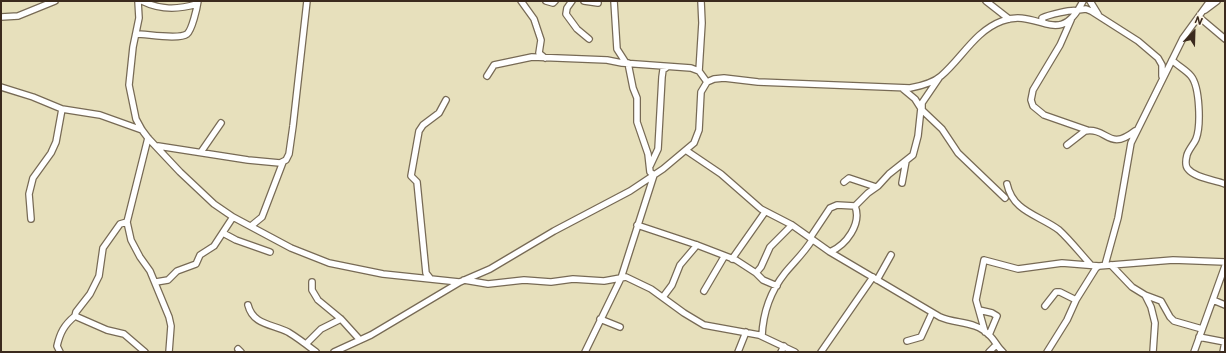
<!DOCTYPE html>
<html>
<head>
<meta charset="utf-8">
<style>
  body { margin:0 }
  #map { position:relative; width:1226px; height:353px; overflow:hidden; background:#e7e0bc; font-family:Itim,sans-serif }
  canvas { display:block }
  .frame { position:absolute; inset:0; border:2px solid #3b2a1e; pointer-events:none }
  .north { position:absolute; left:1174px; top:12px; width:40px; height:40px; -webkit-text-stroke:3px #fcf5e5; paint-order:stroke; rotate:23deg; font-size:11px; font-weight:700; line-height:16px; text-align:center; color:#3b2a1e }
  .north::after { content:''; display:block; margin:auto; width:14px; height:18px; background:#3b2a1e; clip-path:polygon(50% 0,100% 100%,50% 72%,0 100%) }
</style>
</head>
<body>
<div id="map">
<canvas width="1226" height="353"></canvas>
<div class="frame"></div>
<div class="north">N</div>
</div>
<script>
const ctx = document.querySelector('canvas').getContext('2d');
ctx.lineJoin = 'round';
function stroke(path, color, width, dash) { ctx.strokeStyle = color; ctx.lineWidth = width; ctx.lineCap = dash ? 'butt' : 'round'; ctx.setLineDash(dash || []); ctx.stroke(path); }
const minor = new Path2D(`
  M138,1l1,17 -6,29 -4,38 7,34 6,11 6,8 32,34 34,32 19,13 58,31 38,15 54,11 76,8
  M142,1c18,9 35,9 55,3
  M521,1l13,18 7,21 -2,13 6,5
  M546,1l7,2 2,-2
  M572,1l-5,7 -1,6 11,15 12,10
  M584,1l14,2
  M614,1l3,48 9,14
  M986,1l23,18
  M1090,1l8,13
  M1078,10l8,-1 5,2 47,30 20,17 4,7v11
  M1205,10l12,-9
  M1,17l17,-1 37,-15
  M1199,17l26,22
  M1071,20l-11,25 -27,45 -2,10 2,6 11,9 43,15
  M1043,23l-1,-5c6,-3 30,-9 35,-7
  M136,34c11,0 43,6 51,0 5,-4 10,-26 11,-33
  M1172,60c6,6 14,10 19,16 9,11 10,50 5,63 -2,5 -7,10 -9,16 -1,4 -2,11 1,14 7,9 27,11 37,15
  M699,71l3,-48 -1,-22
  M487,76l7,-11 38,-8 75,3 15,3 69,5 8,3 8,11
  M1,87l32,10 29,12 38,6 42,15
  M903,89l12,10 7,11 20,19 16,24 47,45
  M922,110v-7l17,-25
  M148,138l-21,84 4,18 9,17 10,14 19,46 2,9 -2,26
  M1067,145l18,-14c23,-4 23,21 50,0
  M158,146l90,14 32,3 6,-3 3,-6 4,-28 14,-125
  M687,151l34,23 40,35 31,16 38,27 110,65c16,7 36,4 49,18 6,5 8,12 14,17
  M201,152l20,-29
  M650,166l8,-17 4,-72 1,-7 4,-3
  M844,182l5,-4 27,9
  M902,183l4,-22
  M1007,184c6,28 32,31 52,46 11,10 21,23 32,35
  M855,206l13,-13 10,-7 11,-12 24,-19 5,-19 3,-28
  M31,219l-2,-25 4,-16 18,-25 5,-11 6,-33
  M637,225l60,20 39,15 20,13 7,7 14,6
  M251,226l11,-9 21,-55
  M223,233l13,7 34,12
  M810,238l20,-30 7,-3 18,1
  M830,252c16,-7 32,-28 25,-46
  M732,259l33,-47
  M1105,265l13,-47 13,-75 52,-105 27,-37
  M1111,265l21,22 13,8 6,12 4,16 -2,29
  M756,273l5,-6 9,-20 22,-22
  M430,278l-4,-5 -9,-91 -6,-6 8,-45 4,-6 16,-12 7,-13
  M464,280l24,4 36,-4 27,2 22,-3 31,2 22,-4 25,12 33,24 20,12 55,10 36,17
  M877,280l14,-25
  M156,282l12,-2 9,-9 19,-7 4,-9 14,-9 19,-29
  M312,282v8l6,10 23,19 19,21
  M704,291l20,-34
  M1145,295l16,6 9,16 4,4 28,8
  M663,297l9,-12 8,-20 17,-20
  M1213,300l12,5
  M248,305c5,20 24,19 40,27 10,6 19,13 28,20
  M1045,306l11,-14h4l16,8
  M979,310l13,3 5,3 -8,19
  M75,316l32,14 17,4 21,18
  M600,319l20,8
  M985,332l-9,-32 8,-40 34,9 44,-6 37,3
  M762,336c1,-24 8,-44 23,-63 9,-11 19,-20 27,-33
  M1199,337l26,5
  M907,341l14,-4 11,-24
  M306,344l15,-15 20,-10
  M238,349l3,3
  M60,352l-3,-6c3,-13 7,-21 18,-30l1,-4 14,-18 9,-18 4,-28 17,-24 7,-2
  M334,352l37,-17 89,-53 30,-13 64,-38 76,-40 33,-22 31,-26 5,-13 2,-38 6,-10 7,-3 10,-1 34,4 152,6c11,-2 23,-5 31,-12 21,-18 34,-45 61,-55 36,-14 57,29 81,-20
  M585,352l36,-74 33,-103 -4,-3 -2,-18 -11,-32v-24l-4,-10 -5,-25
  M738,352l8,-20
  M781,352l3,-6
  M821,352l52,-75
  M989,352l7,-7
  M1047,352l20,-32 9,-20 20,-32 3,-2 74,-6 52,2
  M1194,352l31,-86
  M1223,352l2,-10`);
stroke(minor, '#776a55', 8);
stroke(minor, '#fff', 5.5);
</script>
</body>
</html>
